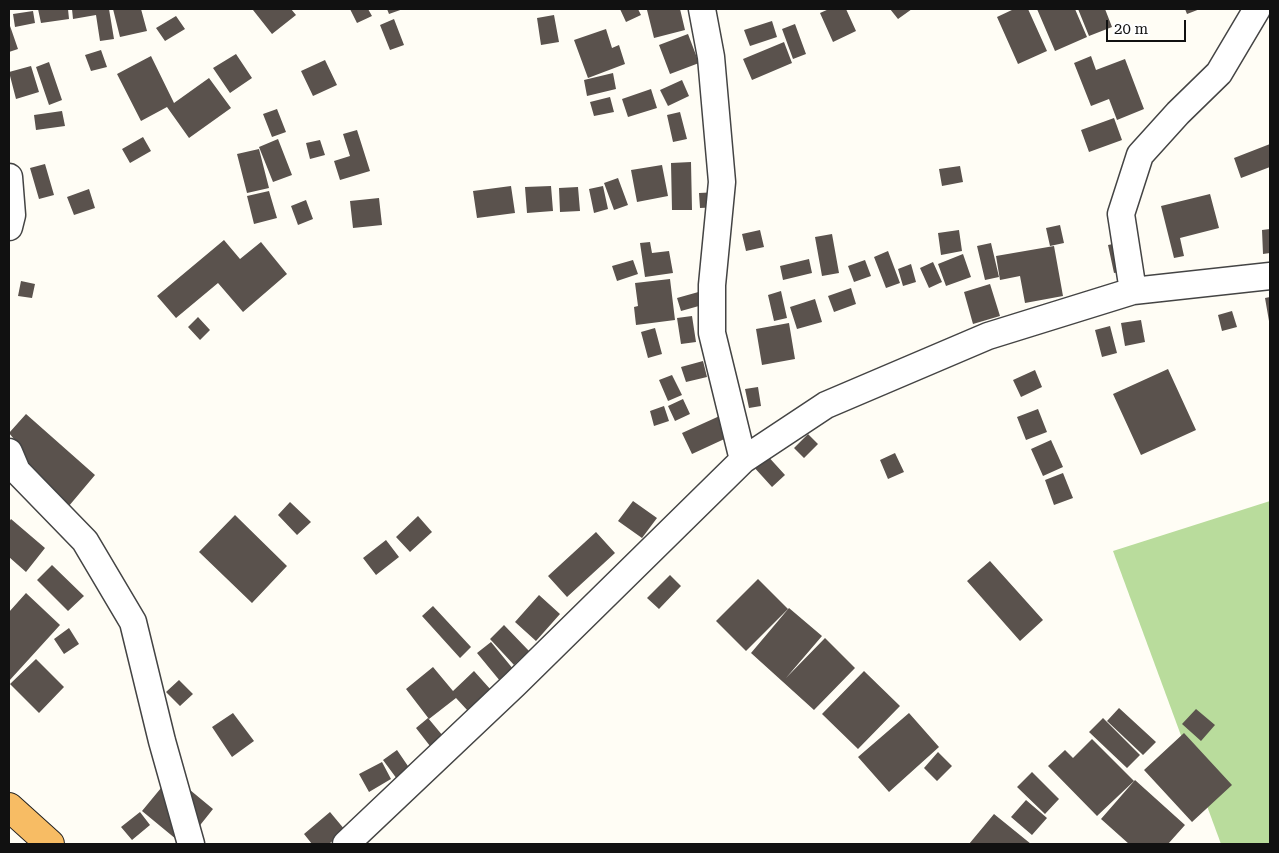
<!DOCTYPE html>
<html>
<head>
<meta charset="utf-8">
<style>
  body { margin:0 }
  #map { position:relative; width:1279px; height:853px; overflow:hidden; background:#fffdf5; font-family:"Roboto Serif",serif }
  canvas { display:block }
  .frame { position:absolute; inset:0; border:10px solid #111; pointer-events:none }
  .scale { position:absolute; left:1106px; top:20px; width:80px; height:22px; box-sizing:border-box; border:2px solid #111; border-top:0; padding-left:6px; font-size:15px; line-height:18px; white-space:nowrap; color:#111; -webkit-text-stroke:4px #fff; paint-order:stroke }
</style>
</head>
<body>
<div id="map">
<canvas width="1279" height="853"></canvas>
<div class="frame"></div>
<div class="scale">20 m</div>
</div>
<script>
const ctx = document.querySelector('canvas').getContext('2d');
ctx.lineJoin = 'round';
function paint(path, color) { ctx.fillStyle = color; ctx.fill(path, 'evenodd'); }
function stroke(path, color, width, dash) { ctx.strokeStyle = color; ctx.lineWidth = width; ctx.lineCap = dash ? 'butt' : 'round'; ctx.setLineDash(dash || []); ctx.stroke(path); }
paint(new Path2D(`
  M1270,501v343h-49l-108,-293z`), '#b9dc9c');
paint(new Path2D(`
  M38,9h30l1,10 -28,4z
  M72,9h37l5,30 -14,2 -4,-26 -23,4z
  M113,9h28l6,22 -27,6z
  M255,9h36l5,6 -24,19 -19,-24z
  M350,9h18l4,7 -15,7z
  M387,9h16l-14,5z
  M620,9h18l3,6 -15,7z
  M651,9h29l5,21 -31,8 -7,-28z
  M829,9h17l10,22 -23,11 -13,-29z
  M890,9h22l-14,10z
  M1014,9h14l19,42 -29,13 -21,-47z
  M1037,9h38l12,28 -32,14z
  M1078,9h27l7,18 -23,9z
  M1185,9h15l-13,5z
  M33,11l2,12 -20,4 -2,-13z
  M554,15l5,27 -18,3 -4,-27z
  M176,16l9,13 -20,12 -9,-13z
  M394,19l10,26 -14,5 -10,-25z
  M772,21l5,16 -27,9 -6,-16z
  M9,23l9,26 -9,3z
  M795,24l11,30 -13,5 -11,-30z
  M606,29l6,19 7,-3 6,19 -37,14 -14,-38z
  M688,34l11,29 -29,11 -11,-29z
  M784,42l8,21 -40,17 -9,-21z
  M101,50l6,17 -16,4 -6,-16z
  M236,54l16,24 -22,15 -17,-25z
  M151,56l23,47 35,-25 22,30 -42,30 -22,-31 -26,14 -24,-47z
  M1091,56l5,14 29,-11 19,50 -27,11 -8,-21 -18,7 -17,-43z
  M325,60l12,25 -24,11 -12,-25z
  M49,62l13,38 -13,5 -13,-38z
  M31,66l8,26 -23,7 -7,-27z
  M613,73l3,16 -29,7 -3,-16z
  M682,80l7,16 -21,10 -8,-16z
  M651,89l6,19 -29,9 -6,-18z
  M610,97l4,15 -20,4 -4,-14z
  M277,109l9,23 -14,5 -9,-23z
  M62,111l3,15 -29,4 -2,-15z
  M680,112l7,27 -14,3 -6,-27z
  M1114,118l8,22 -33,12 -8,-22z
  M357,130l13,41 -30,9 -6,-19 16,-5 -7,-22z
  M143,137l8,14 -21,12 -8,-14z
  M278,139l14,36 -19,7 -14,-35z
  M320,140l5,15 -15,4 -4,-16z
  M1270,144v23l-29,11 -7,-20z
  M259,149l10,39 -22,5 -10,-39z
  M691,162l1,48h-20l-1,-47z
  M45,164l9,31 -15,4 -9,-31z
  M662,165l6,31 -31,6 -6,-32z
  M960,166l3,16 -21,4 -3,-17z
  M618,178l10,27 -14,5 -10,-27z
  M511,186l4,27 -38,5 -4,-27z
  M551,186l2,25 -26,2 -2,-26z
  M603,186l5,23 -14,4 -5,-24z
  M578,187l2,24 -20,1 -1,-24z
  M89,189l6,19 -21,7 -7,-18z
  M269,191l8,27 -23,6 -7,-28z
  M719,192l1,15 -20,1 -1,-15z
  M1210,194l9,34 -39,10 4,18 -10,2 -13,-52z
  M379,198l3,27 -29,3 -3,-27z
  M306,200l7,19 -15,6 -7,-19z
  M1060,225l4,18 -14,3 -4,-18z
  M1270,229v24l-7,1 -1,-24z
  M760,230l4,17 -18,4 -4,-17z
  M959,230l3,21 -21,4 -3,-22z
  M832,234l7,39 -17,3 -7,-39z
  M224,240l16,19 21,-17 26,32 -44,38 -25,-29 -42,35 -19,-22z
  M650,242l2,11 17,-2 4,22 -28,4 -5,-34z
  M1123,242l6,28 -15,3 -6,-28z
  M991,243l8,34 -14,3 -8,-34z
  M1054,246l9,50 -38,7 -5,-27 -20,4 -4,-24z
  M888,251l12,32 -14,5 -12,-31z
  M963,254l8,23 -25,9 -8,-22z
  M809,259l3,14 -29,7 -3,-14z
  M633,260l5,14 -21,7 -5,-15z
  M865,260l6,16 -17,6 -6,-16z
  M933,262l9,20 -13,6 -9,-20z
  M911,264l5,18 -13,4 -5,-17z
  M670,279l5,41 -39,5 -2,-18 4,-1 -3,-23z
  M21,281l14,3 -3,14 -14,-2z
  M990,284l10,32 -27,8 -9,-32z
  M851,288l5,16 -22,8 -6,-16z
  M702,291l4,13 -25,7 -4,-13z
  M781,291l6,27 -13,3 -6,-26z
  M1270,297v24h-1l-4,-23z
  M815,299l7,23 -25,7 -7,-22z
  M1232,311l5,16 -15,4 -4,-16z
  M692,316l4,26 -15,2 -4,-26z
  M198,317l12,13 -10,10 -12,-13z
  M1141,320l4,22 -20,4 -4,-23z
  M789,323l6,36 -33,6 -6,-36z
  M1110,326l7,27 -15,4 -7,-27z
  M655,328l7,26 -14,4 -7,-26z
  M703,361l4,16 -21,5 -5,-15z
  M1168,369l28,61 -55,25 -28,-61z
  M1035,370l7,17 -21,10 -8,-17z
  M672,375l10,20 -14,6 -9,-21z
  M758,387l3,19 -12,2 -4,-19z
  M683,399l7,15 -15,7 -7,-15z
  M664,406l5,15 -15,5 -4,-15z
  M1038,409l9,23 -21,8 -9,-23z
  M26,414l69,61 -32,38 -54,-48 9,-21 -9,-11z
  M724,414l9,21 -41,19 -10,-21z
  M808,434l10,10 -14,14 -10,-10z
  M1051,440l12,27 -20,9 -12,-27z
  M765,453l20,22 -13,12 -20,-22z
  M895,453l9,19 -16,7 -8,-19z
  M1063,473l10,25 -19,7 -9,-25z
  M633,501l24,17 -15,20 -24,-17z
  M290,502l21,20 -14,13 -19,-20z
  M235,515l52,51 -35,37 -53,-51z
  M418,516l14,16 -22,20 -14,-15z
  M11,519l34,29 -19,24 -17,-15v-35z
  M596,532l19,21 -48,44 -19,-21z
  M386,540l13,17 -23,18 -13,-17z
  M990,561l53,59 -23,21 -53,-60z
  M52,565l32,31 -16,15 -31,-31z
  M670,575l11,11 -22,23 -12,-11z
  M758,579l30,30 -42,42 -30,-30z
  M26,593l34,32 -51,56v-69z
  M539,595l21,19 -24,27 -21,-19z
  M433,606l38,41 -11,11 -38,-42z
  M789,608l33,28 -36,42 39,-40 30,30 -41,42 -63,-57z
  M504,625l25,26 -15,14 -24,-26z
  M69,628l10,16 -15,10 -10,-15z
  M491,642l27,33 -13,12 -28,-34z
  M36,659l28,28 -25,26 -29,-29z
  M433,667l20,24 21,-20 17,19 -23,21 -12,-13 -27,21 -23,-30z
  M864,671l36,35 -42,43 -36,-35z
  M179,680l14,14 -13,12 -14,-14z
  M1119,708l37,34 -13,13 -36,-34z
  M1196,709l19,16 -14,16 -19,-17z
  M233,713l21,28 -22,16 -20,-30z
  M909,713l30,34 -50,45 -31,-35z
  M428,718l15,18 -13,10 -14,-18z
  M1103,718l37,37 -13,13 -38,-36z
  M1184,733l48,52 -40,37 -48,-52z
  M1092,739l42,42 -37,35 -49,-50 17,-16 8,8z
  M397,750l13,19 -13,10 -14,-19z
  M938,752l14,14 -15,15 -13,-13z
  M382,762l9,17 -22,13 -10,-18z
  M1032,772l27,27 -14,15 -28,-27z
  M1135,780l50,45 -17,19h-39l-28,-25z
  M184,785l29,24 -28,35h-3l-40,-33 19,-23 12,10z
  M1026,800l21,18 -15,17 -21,-18z
  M140,812l10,13 -18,15 -11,-13z
  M330,812l15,18 -16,14h-17l-8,-10z
  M994,814l37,30h-62z`), '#5a524d');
const minor = new Path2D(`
  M702,9l9,48 11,125 -10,103v48l31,127
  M9,177l3,38 -3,12
  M1133,291l-12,-77 19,-59 38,-42 41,-40 38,-64
  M9,452l8,19 68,70 48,81 29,119 29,103
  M346,844l169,-160 228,-224 83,-55 162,-69 145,-45 137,-15`);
const trunk = new Path2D(`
  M9,807l41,37`);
stroke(minor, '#444', 29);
stroke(trunk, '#222', 30);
stroke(minor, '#fff', 26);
stroke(trunk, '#f7bc64', 28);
</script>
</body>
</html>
